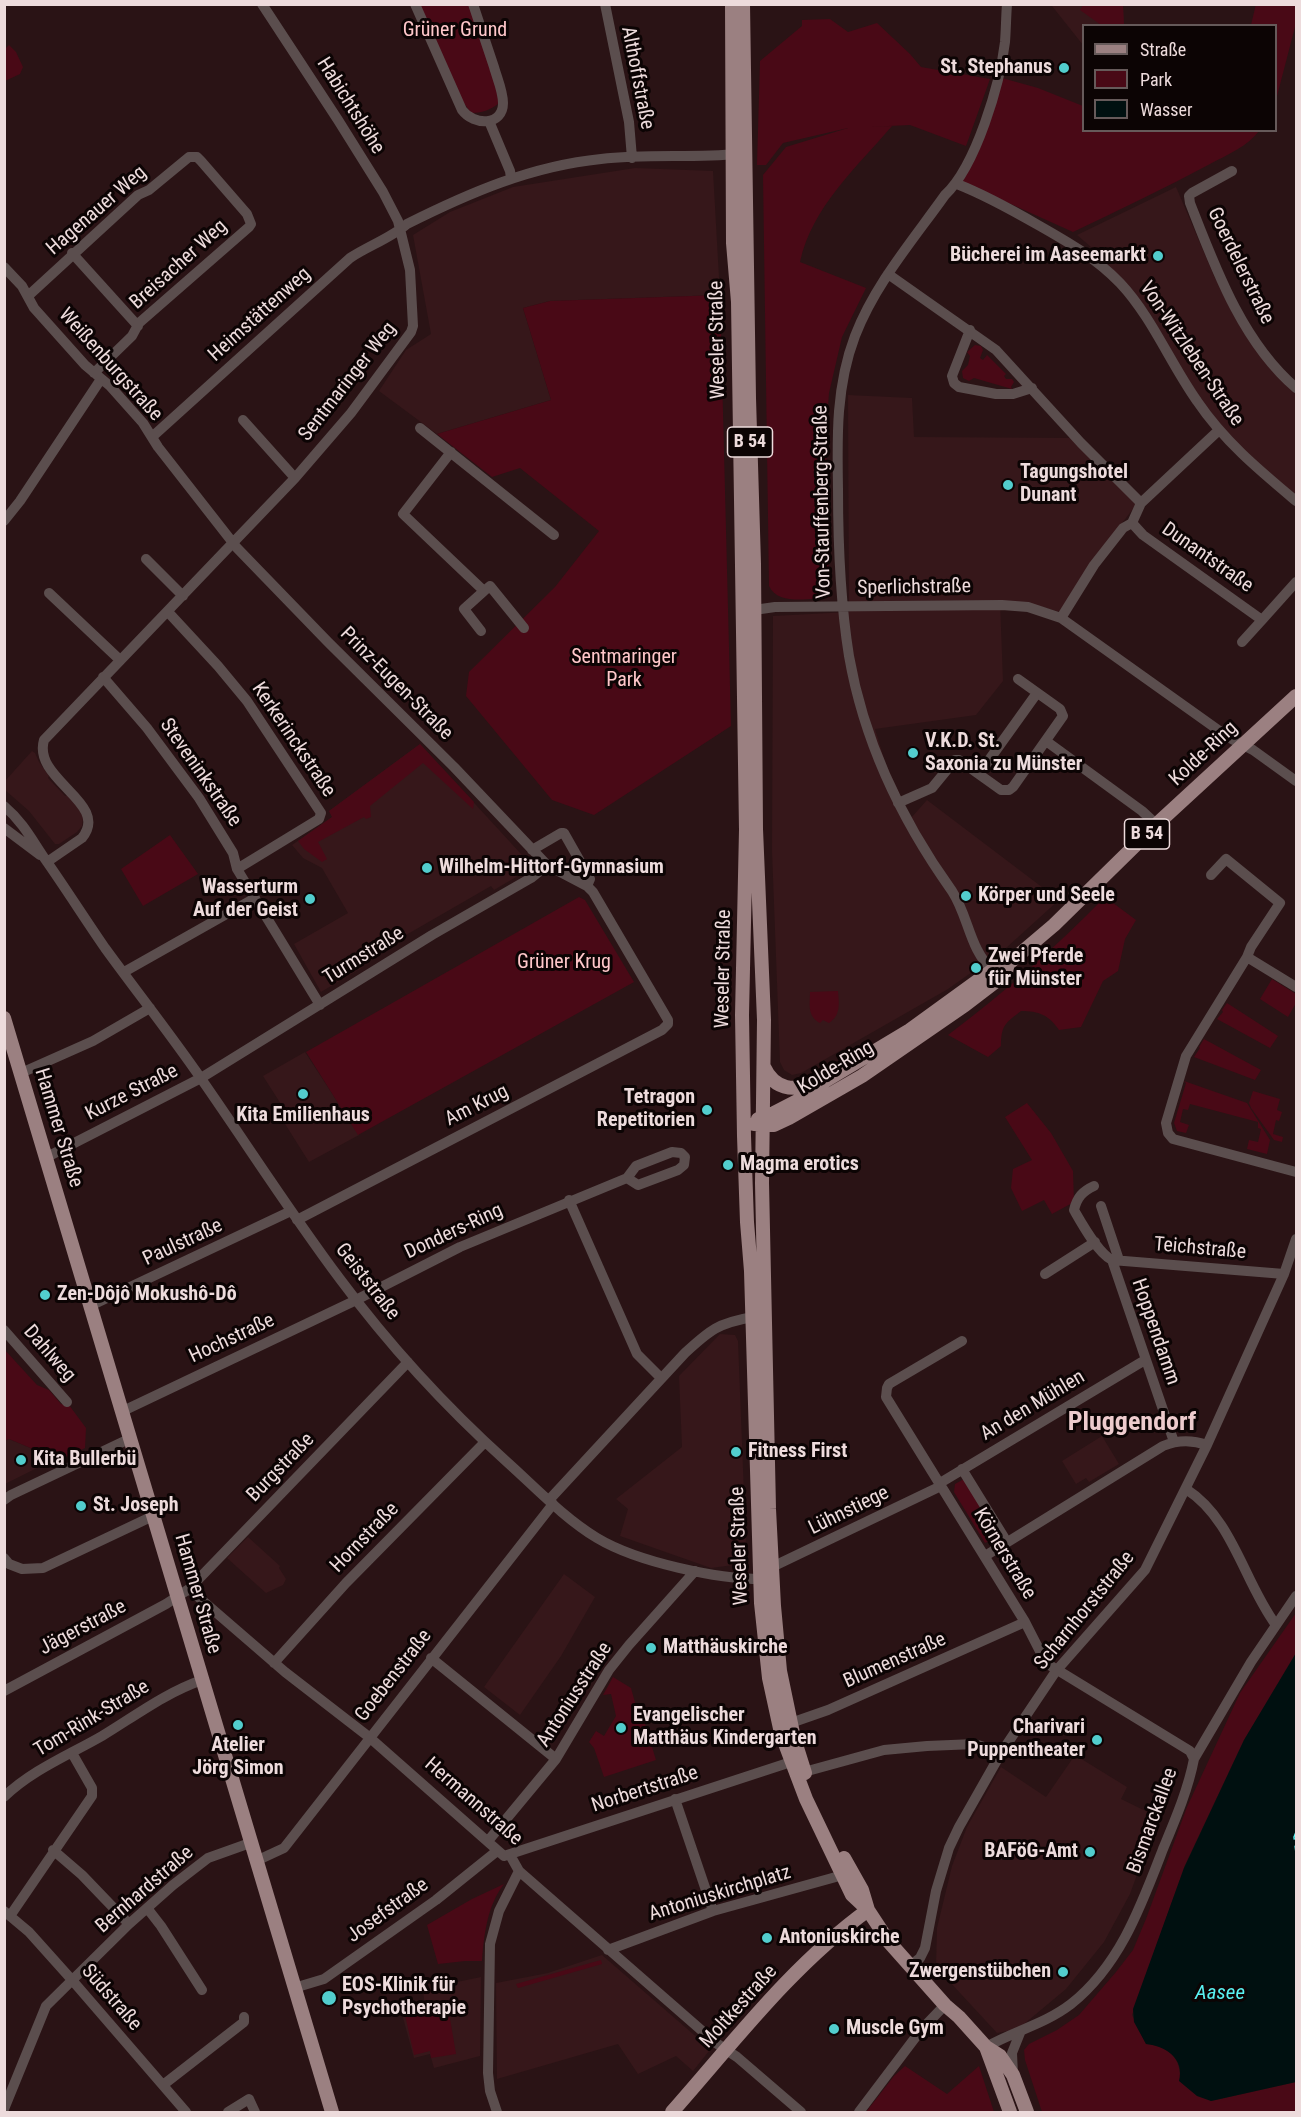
<!DOCTYPE html>
<html>
<head>
<meta charset="utf-8">
<style>
  body { margin:0 }
  #map { position:relative; width:1301px; height:2117px; overflow:hidden; background:#2a1315; font-family:"Roboto Condensed",sans-serif }
  canvas { display:block }
  .frame { position:absolute; inset:0; border:6px solid #eddbdc; pointer-events:none }
  .legend { position:absolute; left:1082px; top:24px; width:195px; height:108px; box-sizing:border-box; background:#0c0404; border:2px solid #665a5a; margin:0; padding:8px 10px; list-style:none; font-size:18px; color:#eddbdc }
  .legend li { display:flex; align-items:center; gap:12px; height:30px }
  .legend b { width:30px; border:2px solid #665a5a }
</style>
</head>
<body>
<div id="map">
<canvas width="1301" height="2117"></canvas>
<div class="frame"></div>
<ul class="legend">
<li><b style="height:8px;background:#9b8081"></b>Straße</li>
<li><b style="height:16px;background:#490916"></b>Park</li>
<li><b style="height:16px;background:#001010"></b>Wasser</li>
</ul>
</div>
<script>
const ctx = document.querySelector('canvas').getContext('2d');
ctx.lineJoin = 'round';
function paint(path, color) { ctx.fillStyle = color; ctx.fill(path, 'evenodd'); }
function stroke(path, color, width, dash) { ctx.strokeStyle = color; ctx.lineWidth = width; ctx.lineCap = dash ? 'butt' : 'round'; ctx.setLineDash(dash || []); ctx.stroke(path); }
function drawText(font, color, halo, rows, align = 'center') {
  ctx.font = font + ' "Roboto Condensed",sans-serif'; ctx.lineWidth = 6; ctx.setLineDash([]); ctx.textBaseline = 'middle'; ctx.strokeStyle = halo; ctx.fillStyle = color; for (const [text, x, y, turn = 0] of rows) {
    ctx.save(); ctx.translate(x, y); ctx.rotate((+turn || 0) * Math.PI / 180); ctx.textAlign = isNaN(turn) ? turn : align; if (halo) ctx.strokeText(text, 0, 0); ctx.fillText(text, 0, 0); ctx.restore();
  }
}
paint(new Path2D(`
  M1061,4l62,1 1,20 -40,1 -1,19 -31,-39z
  M635,168l78,3 7,124 -170,6 -27,7 28,92 -114,34 -58,-43 27,-41 25,-16 -18,-99 37,-23 63,-25z
  M1176,187l39,91 81,113v104l-2,1 -75,-69 -41,-63 -29,-52 -51,-59 -21,-18z
  M848,395l64,3 2,39 160,1 62,67 -45,58 -31,49 -33,-9 -27,-2 3,80 -27,34 -101,14 10,33 26,56 16,-18 132,100 -53,48 -58,41 -147,84 -9,2 -8,-5 -4,-8 -8,-211 1,-235 76,-4z
  M420,744l113,123 -39,23 -3,-4 -130,75 2,6 -42,25 -27,-48 54,-31 -26,-45 -19,-10 -11,-13 40,-28 -3,-6z
  M32,751l3,2 4,9 10,14 -1,2 17,18 3,-1 12,12 3,11 -1,8 -5,6 -18,12h-4l-26,-33 -24,-21v-9z
  M305,1052l54,83 -50,27 -29,-46 6,-4 -23,-36z
  M720,1334l15,1 3,6 8,204 -5,19 -30,4 -91,-32 8,-27 -12,-10 66,-52 -3,-71z
  M1102,1436l17,28 -30,18 -3,-4 -10,6 -14,-23z
  M9,1439l24,10 8,17 -36,18v-43z
  M248,1537l32,29 -1,2 7,11 -3,6 -17,8 -39,-35z
  M564,1574l31,23 -34,59 -41,59 -36,-28z
  M1075,1755l52,32 -6,12 37,18 -28,77 -26,48 -38,47 -48,40 -21,4 -61,-66 1,-39 15,-62 15,-39 34,-60 45,30z
  M602,1955l106,92 1,4 -16,20 -17,-15 -38,18 -20,-30 -121,35 -1,-96 52,-10z
  M481,1977l-1,79 -46,12 -4,-14 -16,4 -12,-44 23,-6 -2,-19z`), '#36171a');
paint(new Path2D(`
  M1256,4l40,1v18l-20,77v-74l-25,-1z
  M420,5h49l26,76 4,22c-8,7 -18,10 -28,10l-10,-14z
  M1083,5h40l1,20h-23l-21,-15z
  M830,19l18,13 29,-9 33,31 11,13 69,12 -24,67 -56,-21 -43,2 25,-1c-36,42 -80,81 -92,136l66,26 -24,49 -13,56 -3,39 3,166c-19,0 -51,8 -60,-12l-6,-411 23,-28 62,-19 -65,15 -17,22h-9l3,-104 42,-35v-6z
  M9,45l7,7 7,15 -3,7 -15,7v-32z
  M1002,78l36,10 45,18 1,24 175,1c-11,15 -32,24 -49,33 -45,24 -91,46 -137,68l-111,-50c20,-38 31,-62 40,-104z
  M720,295l11,431 -137,89 -42,-15 -86,-104 3,-24 86,-85 44,-56 -79,-63 -28,9 -55,-43 114,-34 -28,-92 27,-7z
  M975,345l6,1 2,4 -3,8 3,2 4,-5 19,19 -2,2 2,3h6l2,3 -3,5 1,2 -38,-11 -5,3 -6,-3 -1,-7 6,-6 2,-9 -3,-4z
  M420,744l54,58 -1,7 -50,-46 -53,43 1,11 -5,2 -2,-2 -46,25 9,17 -5,3 -18,-13 -6,-8 34,-24 -3,-6z
  M170,835l28,39 -55,32 -22,-37z
  M579,897l6,3 49,82 -276,153 -52,-83z
  M1105,897l31,23 -11,19 -7,32 -15,10 -22,46 -22,3c-10,-15 -20,-19 -38,-19 -16,12 -20,15 -20,35l-13,11 -40,-22c56,-42 108,-88 157,-138z
  M1272,979l24,15v9l-8,14 -28,-18z
  M838,991c1,13 3,24 -9,32l-6,-3 -3,3c-13,-7 -10,-18 -10,-31z
  M1227,1003l51,33 -8,12 -53,-29 6,-7 -1,-2z
  M1204,1039l57,31 -6,10 -61,-23 6,-9 -1,-1z
  M1184,1081l63,22 23,37 -3,14 -20,-5 2,-9 9,2 3,-13 -3,-1v-6l-68,-18 -2,6 -5,-1 -3,13 9,3 -3,8 -9,-2 -3,-8 12,-40z
  M1253,1091l27,8 -3,11 5,2 -3,9 -3,-1 -3,14 10,3 -1,5 -8,-2 -23,-32 -2,-5z
  M1027,1103l24,30 22,38 1,31 -22,12 -8,-14 -22,11 -11,-23 2,-19 19,-9 -27,-43z
  M4,1349l33,36 12,5 12,14 8,1 17,23 -1,20 -31,15 -8,-1 -13,-13 -24,-10 -4,2z
  M964,1479l36,57 -15,7 -31,-51 1,-8z
  M1296,1613v40l-52,87 -59,125 -53,150 14,29c20,2 34,11 34,33l31,24 85,-19v30h-254l-17,-52 -1,-10 5,-6 28,-14 22,-15 37,-43 17,-22 13,-31 41,-112 53,-114z
  M613,1677l18,11 10,36h4l11,36 -52,17 -10,-29 -5,-6 7,-11 8,5 12,-20 -5,-22 -8,1z
  M504,1884c-17,22 -20,51 -22,77h-17l-27,3 -11,-39 45,-26z
  M601,1960l1,4 -84,24 -2,-4z
  M448,2007l8,47 -25,4 -1,-7 -16,4 -9,-40z
  M905,2066l42,28 32,-28 15,46h-128l28,-36z`), '#490916');
paint(new Path2D(`
  M1296,1653v429l-85,19 -14,-5 -18,-15c6,-22 -13,-35 -33,-37l-12,-22 -1,-13 51,-141 60,-128z`), '#001010');
stroke(new Path2D(`
  M1296,1832l-2,5 2,16`), '#59f2f2', 1.5, [8, 6]);
stroke(new Path2D(`
  M415,4l47,106c12,16 41,16 41,-7 0,-12 -6,-25 -9,-36 -7,-21 -14,-42 -21,-63
  M605,4l24,118 3,36
  M489,121l21,50 1,7
  M1232,171l-40,22 -3,3 1,7c25,64 52,139 106,185
  M957,184c28,11 55,26 81,41 30,17 58,33 82,58 32,34 50,80 77,118 27,40 62,69 99,100
  M72,253l66,73
  M4,267l18,19 12,22 51,57 25,21 33,37 15,24 79,101 91,94 126,125 93,98 40,21 6,6 75,128v4l-6,6 -365,190
  M888,274l108,76 85,93 60,60
  M28,296l110,-101 11,-5 40,-33h8l4,4 46,53 4,10 -2,3 -110,96 -7,13 -38,37
  M970,330l-18,46 2,7 5,4 37,7h17l19,-6
  M243,420l52,58
  M420,428l134,107
  M152,437l198,-179c18,-12 41,-20 57,-34 62,-31 124,-58 194,-65 45,-5 92,-1 137,-5
  M451,452l-48,62 81,77 6,-5 34,42
  M4,521l16,-20 81,-122
  M1132,523l11,12 119,85 34,-38
  M146,559l37,37
  M49,593l71,67
  M747,611l28,-4 227,-2 26,2 33,11 167,119 25,13 43,31
  M168,612l50,54 29,35 74,112 -2,6 -82,50
  M1061,618l33,-53 29,-37 9,-5 9,-20 77,-72
  M481,631l-17,-22 20,-18
  M1242,642l20,-22
  M103,677l44,51 52,70 34,55 4,16 83,136
  M1046,741l96,70 15,14
  M979,774l58,-81
  M898,803l34,-15 23,-28h4l42,30h8l4,-3 50,-71 -3,-7 -42,-30
  M4,806c19,16 28,34 41,53 21,30 40,60 60,89 32,44 66,87 97,132 46,66 90,135 138,199 49,66 106,128 167,183 29,26 57,56 90,76 40,24 122,42 169,41
  M4,828l36,27
  M532,850l29,-17h3l26,46 -3,7
  M47,862l35,-24c29,-35 -50,-58 -38,-98l251,-262 56,-65 60,-81 2,-6 -3,-56 -12,-49 -15,-29 -45,-72 -76,-116
  M1211,875l15,-16 54,44 -29,44 -4,10
  M993,971c-24,-22 -24,-54 -41,-80 -50,-70 -88,-149 -103,-235 -9,-56 -11,-111 -11,-167 -1,-53 -2,-103 17,-153 20,-52 58,-96 90,-141 31,-29 55,-111 60,-153 1,-13 1,-25 2,-38
  M124,972l131,-74
  M1296,987l-49,-30 -61,99 -20,67 2,10 5,6 123,33
  M21,1073l72,-32 57,-33
  M672,1152l9,1 4,4 -1,8 -6,5 -40,15 -11,-7 9,-12z
  M47,1157l154,-79 231,-143 99,-57 16,-13
  M1094,1186c-11,5 -17,11 -20,24 8,14 24,43 38,50l62,182
  M569,1200l68,154 23,23
  M1101,1206l18,54
  M1112,1260l172,14
  M1045,1274l50,-32
  M90,1306l201,-95
  M4,1330l63,72
  M962,1341l-73,43 -2,4 -1,9 139,225 21,41 144,88 4,8
  M123,1411l227,-108 110,-56 167,-69
  M962,1469l45,73
  M940,1483l205,-123
  M1186,1489c47,30 58,93 90,136
  M4,1500l7,-5 120,-57
  M549,1500l136,-147c25,-23 33,-30 68,-36
  M985,1556l178,-110c14,-6 30,-6 44,-1
  M4,1558l5,6 13,5 21,-1 110,-52
  M772,1567l169,-81
  M189,1589l96,83 84,65 135,119 287,-94
  M431,1658l125,101
  M274,1663l72,-80 139,-141
  M4,1691l162,-87 23,-15 219,-227
  M785,1725l43,-15 197,-88
  M804,1772l80,-22 43,-4 48,-2 26,9
  M4,1797c28,-27 65,-42 98,-61 33,-20 63,-43 100,-56
  M675,1799l38,112
  M488,1841l68,-82 53,-89 20,-25 66,-74
  M53,1850l29,25 47,49
  M510,1855l9,16 197,172 21,14 64,55
  M256,1861l28,-13 269,-344
  M147,1908l14,18 41,64
  M4,1911l25,21 43,48 114,132
  M10,1916l82,-120v-8l-20,-35
  M608,1950l105,-39 130,-36
  M910,1966l10,-8 5,-10 11,-57 13,-43 10,-21 42,-74 55,-82 89,-101 62,-125 77,-171 12,-35
  M294,1988l30,-9 112,-79 61,-49
  M986,2047c28,-16 59,-23 85,-43 49,-39 70,-98 92,-155 12,-29 25,-59 31,-90l57,-97 45,-66
  M1013,2075l-1,-22 8,-20
  M163,2085l81,-63v-5
  M4,2109l42,-103 83,-82 44,-39 35,-27 42,-15
  M228,2112l21,-13 6,13
  M497,2112l-7,-21 -2,-18 2,-129 9,-33 20,-40
  M859,2112l62,-82 24,-25`), '#5b4e4e', 10);
stroke(new Path2D(`
  M732,4l1,239 5,59 8,528 -4,185 2,121 3,86 4,49 10,332 8,75 12,55 25,66 46,96 16,15 21,32 56,63 14,12 27,30 14,9 13,19 14,37
  M743,4l6,394 5,166 2,265 8,191 -2,163 7,326 5,97 6,65 14,67 11,35
  M4,1018l328,1094
  M764,1067c11,24 31,24 53,16
  M758,1119l16,-6 31,-16 20,-16 85,-51 91,-66h7l46,-39 104,-102 138,-127
  M754,1124l20,1 15,-7 73,-42 103,-71 34,-26 7,-7 2,-8
  M844,1858l18,32 6,20
  M986,2047l24,65
  M672,2112c62,-70 119,-146 196,-202`), '#9b8081', 14);
for (const [x, y, r, color] of [
  [1064,68,6,"#52cdcd"],
  [1158,256,6,"#52cdcd"],
  [1008,485,6,"#52cdcd"],
  [913,753,6,"#52cdcd"],
  [427,868,6,"#52cdcd"],
  [966,896,6,"#52cdcd"],
  [310,899,6,"#52cdcd"],
  [976,968,6,"#52cdcd"],
  [303,1094,6,"#52cdcd"],
  [707,1110,6,"#52cdcd"],
  [728,1165,6,"#52cdcd"],
  [45,1295,6,"#52cdcd"],
  [736,1452,6,"#52cdcd"],
  [21,1460,6,"#52cdcd"],
  [81,1506,6,"#52cdcd"],
  [651,1648,6,"#52cdcd"],
  [238,1725,6,"#52cdcd"],
  [621,1728,6,"#52cdcd"],
  [1097,1740,6,"#52cdcd"],
  [1090,1852,6,"#52cdcd"],
  [767,1938,6,"#52cdcd"],
  [1063,1972,6,"#52cdcd"],
  [329,1998,8,"#52cdcd"],
  [834,2029,6,"#52cdcd"]
]) { const dot = new Path2D(); dot.arc(x, y, r, 0, 2 * Math.PI); ctx.fillStyle = color; ctx.fill(dot); stroke(dot, '#0c0404', 2); }
for (const [x, y, w] of [
  [750,442,45],
  [1147,834,45]
]) { const box = new Path2D(); box.roundRect(x - w / 2, y - 15, w, 30, 4.5); ctx.fillStyle = '#0c0404'; ctx.fill(box); stroke(box, '#eddbdc', 1.5); }
drawText('bold 18px', '#eddbdc', null, [
  ["B 54",750,442],
  ["B 54",1147,834]
]);
drawText('20px', '#ffc7ca', '#0c0404', [
  ["Grüner Grund",455,31],
  ["Sentmaringer",624,658],
  ["Park",624,681],
  ["Grüner Krug",564,963]
]);
drawText('bold 20px', '#eddbdc', '#0c0404', [
  ["St. Stephanus",1052,68,"right"],
  ["Bücherei im Aaseemarkt",1146,256,"right"],
  ["Tagungshotel",1020,473],
  ["Dunant",1020,496],
  ["V.K.D. St.",925,742],
  ["Saxonia zu Münster",925,765],
  ["Wilhelm-Hittorf-Gymnasium",439,868],
  ["Wasserturm",298,888,"right"],
  ["Auf der Geist",298,911,"right"],
  ["Körper und Seele",978,896],
  ["Zwei Pferde",988,957],
  ["für Münster",988,980],
  ["Tetragon",695,1098,"right"],
  ["Repetitorien",695,1121,"right"],
  ["Kita Emilienhaus",303,1116,"center"],
  ["Magma erotics",740,1165],
  ["Zen-Dôjô Mokushô-Dô",57,1295],
  ["Fitness First",748,1452],
  ["Kita Bullerbü",33,1460],
  ["St. Joseph",93,1506],
  ["Matthäuskirche",663,1648],
  ["Evangelischer",633,1716],
  ["Matthäus Kindergarten",633,1739],
  ["Charivari",1085,1728,"right"],
  ["Puppentheater",1085,1751,"right"],
  ["Atelier",238,1746,"center"],
  ["Jörg Simon",238,1769,"center"],
  ["BAFöG-Amt",1078,1852,"right"],
  ["Antoniuskirche",779,1938],
  ["Zwergenstübchen",1051,1972,"right"],
  ["EOS-Klinik für",342,1986],
  ["Psychotherapie",342,2009],
  ["Muscle Gym",846,2029]
], 'left');
drawText('20px', '#eddbdc', '#0c0404', [
  ["Althoffstraße",637,78,79],
  ["Habichtshöhe",350,106,58],
  ["Hagenauer Weg",97,211,-41],
  ["Breisacher Weg",179,265,-42],
  ["Goerdelerstraße",1240,266,64],
  ["Heimstättenweg",260,315,-42],
  ["Weseler Straße",718,340,-91],
  ["Von-Witzleben-Straße",1191,354,56],
  ["Weißenburgstraße",110,365,48],
  ["Sentmaringer Weg",348,382,-52],
  ["Von-Stauffenberg-Straße",823,502,-91],
  ["Dunantstraße",1207,558,35],
  ["Sperlichstraße",914,588,-1],
  ["Prinz-Eugen-Straße",396,684,45],
  ["Kerkerinckstraße",293,740,56],
  ["Kolde-Ring",1204,754,-43],
  ["Steveninkstraße",200,773,55],
  ["Turmstraße",364,956,-32],
  ["Weseler Straße",724,969,-89],
  ["Kolde-Ring",836,1068,-31],
  ["Kurze Straße",132,1093,-27],
  ["Am Krug",477,1106,-27],
  ["Hammer Straße",58,1128,73],
  ["Donders-Ring",454,1232,-25],
  ["Paulstraße",183,1243,-25],
  ["Teichstraße",1200,1249,5],
  ["Geiststraße",367,1282,52],
  ["Hoppendamm",1155,1332,71],
  ["Hochstraße",232,1339,-25],
  ["Dahlweg",49,1354,49],
  ["An den Mühlen",1033,1406,-31],
  ["Burgstraße",281,1468,-46],
  ["Lühnstiege",849,1511,-26],
  ["Hornstraße",365,1538,-46],
  ["Weseler Straße",740,1546,-92],
  ["Körnerstraße",1004,1554,59],
  ["Hammer Straße",197,1594,74],
  ["Scharnhorststraße",1085,1611,-51],
  ["Jägerstraße",83,1628,-28],
  ["Blumenstraße",895,1661,-24],
  ["Goebenstraße",394,1676,-52],
  ["Antoniusstraße",575,1695,-57],
  ["Tom-Rink-Straße",92,1719,-31],
  ["Norbertstraße",645,1790,-18],
  ["Hermannstraße",473,1802,41],
  ["Bismarckallee",1153,1821,-70],
  ["Bernhardstraße",145,1890,-41],
  ["Antoniuskirchplatz",720,1894,-17],
  ["Josefstraße",388,1911,-36],
  ["Südstraße",111,1998,49],
  ["Moltkestraße",739,2007,-48]
]);
drawText('italic 21px', '#59f2f2', '#0c0404', [
  ["Aasee",1220,1994]
]);
drawText('bold 26px', '#edcbcd', '#0c0404', [
  ["Pluggendorf",1132,1423]
]);
</script>
</body>
</html>
